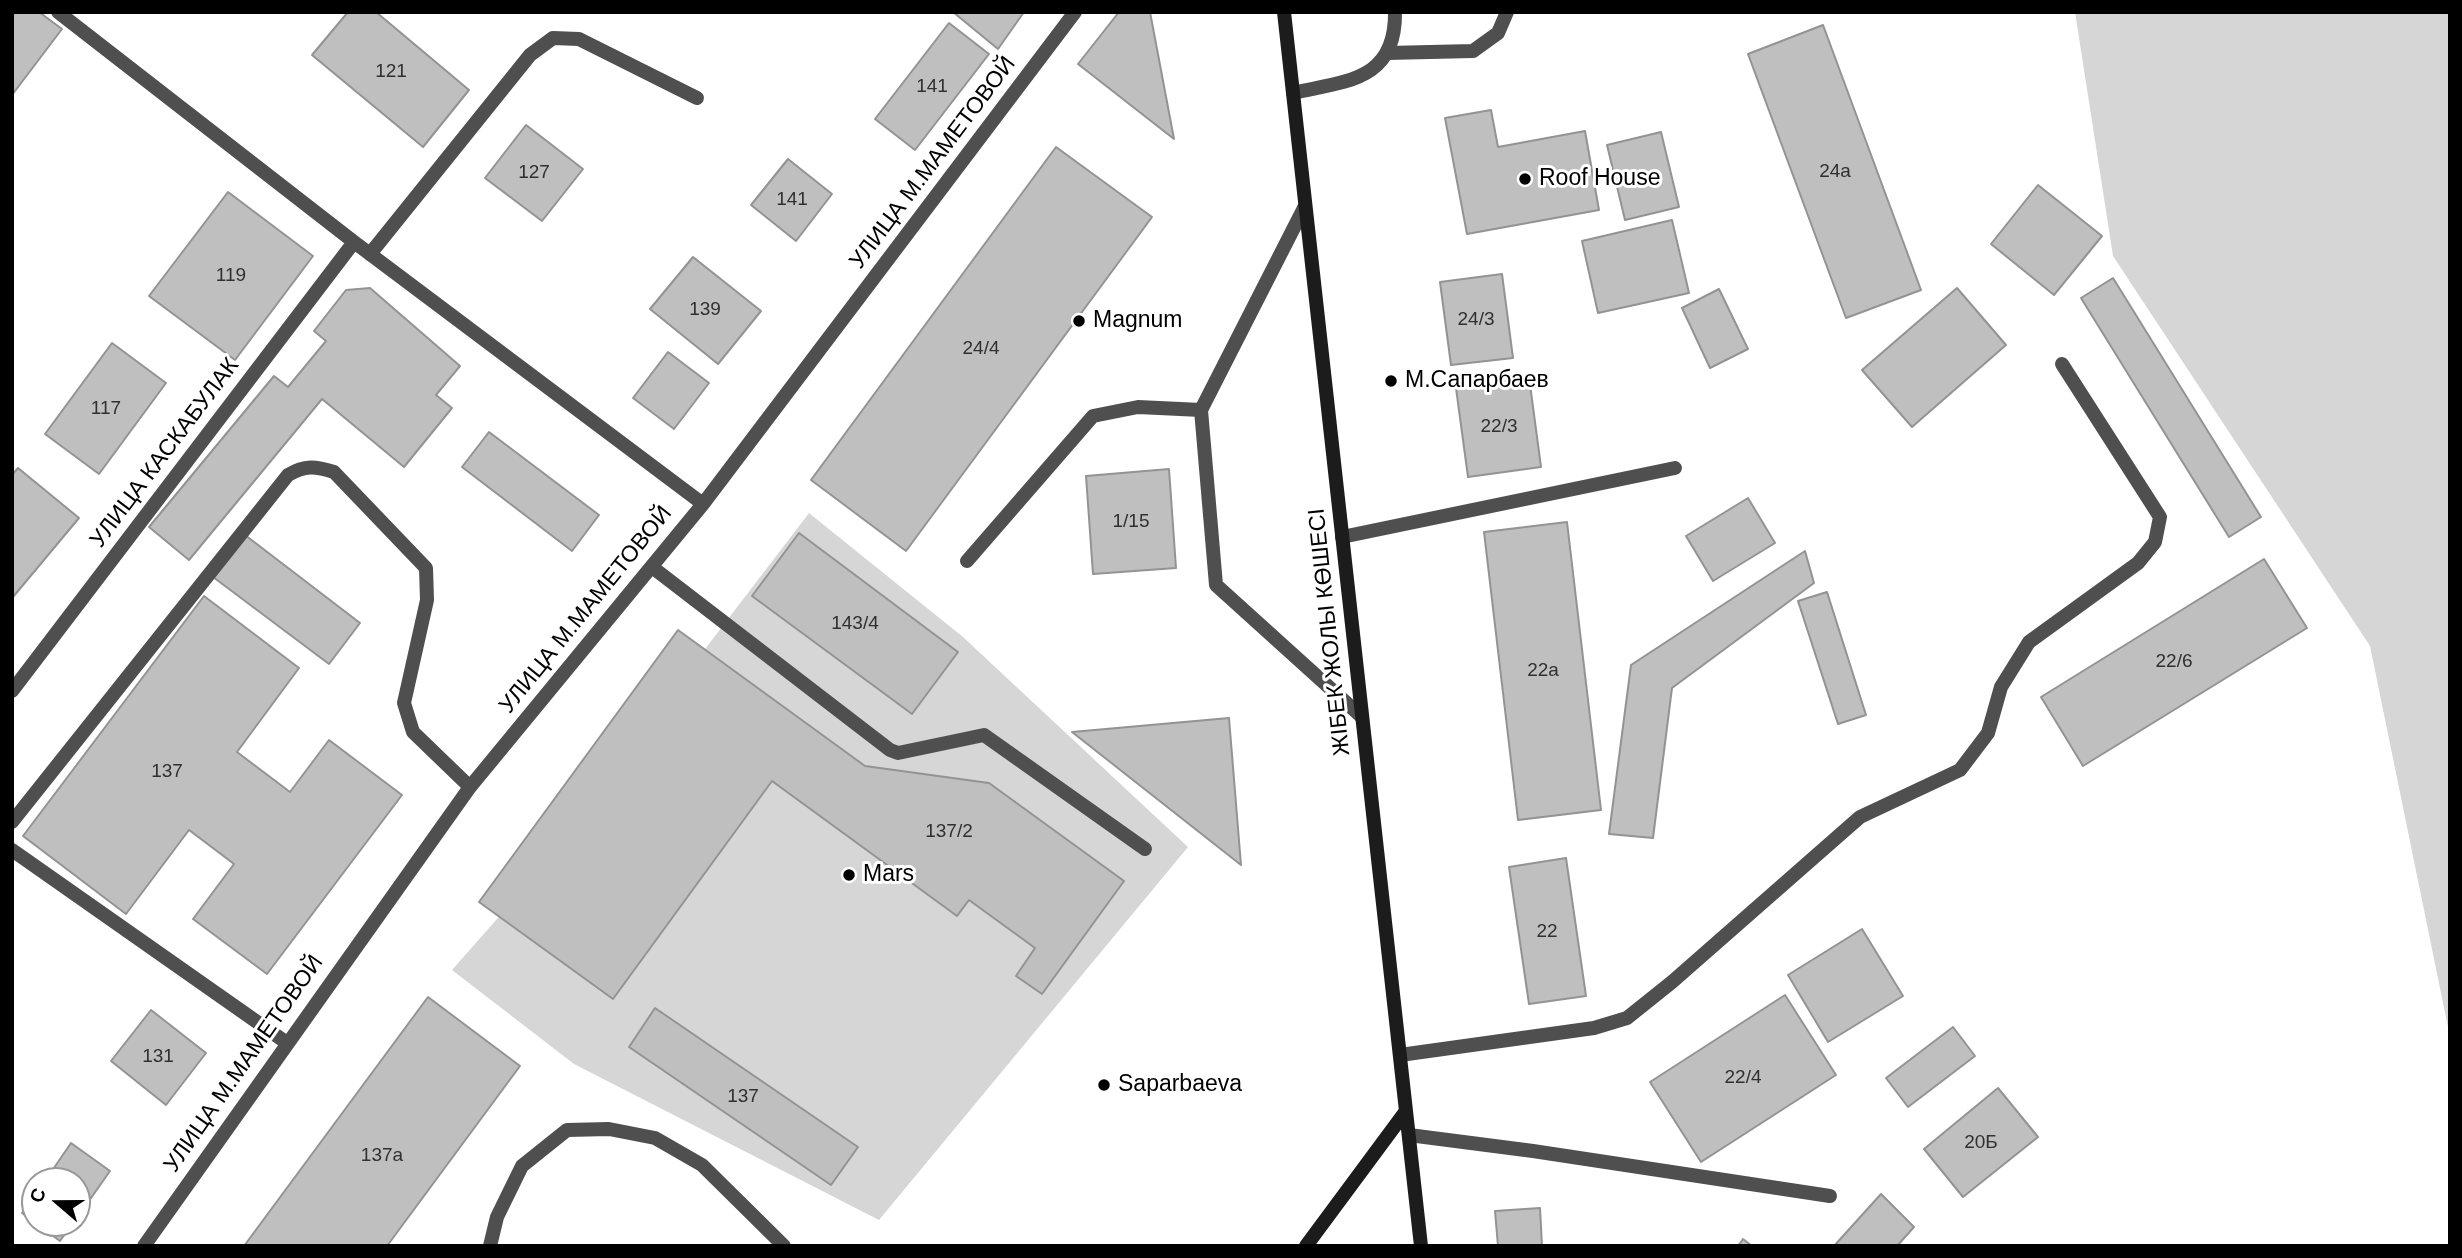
<!DOCTYPE html>
<html>
<head>
<meta charset="utf-8">
<style>
  body { margin:0 }
  #map { position:relative; width:2462px; height:1258px; overflow:hidden; background:#fff; font-family:Helvetica,sans-serif }
  canvas { display:block }
  .frame { position:absolute; inset:0; border:14px solid #000; pointer-events:none }
  .north { position:absolute; left:21px; top:1167px; width:70px; height:70px; box-sizing:border-box; background:#fff; border:2px solid #999; border-radius:50%; rotate:290deg; font-size:19px; font-weight:700; line-height:28px; text-align:center; color:#000 }
  .north::after { content:''; display:block; margin:auto; width:24px; height:32px; background:#000; clip-path:polygon(50% 0,100% 100%,50% 72%,0 100%) }
</style>
</head>
<body>
<div id="map">
<canvas width="2462" height="1258"></canvas>
<div class="frame"></div>
<div class="north">С</div>
</div>
<script>
const ctx = document.querySelector('canvas').getContext('2d');
ctx.lineJoin = 'round';
function paint(path, color) { ctx.fillStyle = color; ctx.fill(path, 'evenodd'); }
function stroke(path, color, width, dash) { ctx.strokeStyle = color; ctx.lineWidth = width; ctx.lineCap = dash ? 'butt' : 'round'; ctx.setLineDash(dash || []); ctx.stroke(path); }
function drawText(font, color, halo, rows, align = 'center') {
  ctx.font = font + ' Helvetica,sans-serif'; ctx.lineWidth = 6; ctx.setLineDash([]); ctx.textBaseline = 'middle'; ctx.strokeStyle = halo; ctx.fillStyle = color; for (const [text, x, y, turn = 0] of rows) {
    ctx.save(); ctx.translate(x, y); ctx.rotate((+turn || 0) * Math.PI / 180); ctx.textAlign = isNaN(turn) ? turn : align; if (halo) ctx.strokeText(text, 0, 0); ctx.fillText(text, 0, 0); ctx.restore();
  }
}
paint(new Path2D(`
  M2075,12h375v1025l-80,-391 -257,-390z
  M809,513l154,124 225,210 -309,373 -305,-156 -122,-94 59,-67z`), '#d6d6d6');
const building = new Path2D(`
  M12,12h27l23,17 -50,66z
  M348,12h28l93,78 -46,57 -111,-92z
  M953,12h71l-26,37z
  M1119,12h31l24,127 -96,-75z
  M949,23l40,31 -74,96 -40,-31z
  M1823,25l98,265 -75,28 -98,-264z
  M1491,110l7,37 87,-16 14,79 -132,24 -22,-116z
  M526,125l57,44 -41,52 -57,-43z
  M1661,132l18,75 -54,13 -18,-75z
  M1056,147l96,70 -246,334 -95,-71z
  M788,159l44,35 -36,47 -45,-36z
  M2038,185l64,51 -48,59 -63,-51z
  M228,192l85,64 -78,104 -86,-64z
  M1672,220l17,73 -91,20 -16,-72z
  M693,257l68,54 -43,53 -68,-55z
  M1502,274l11,84 -62,7 -11,-83z
  M2113,278l148,239 -32,20 -148,-239z
  M370,288l90,78 -24,29 16,13 -48,59 -82,-68 -133,161 -40,-33 125,-151 14,11 38,-46 -12,-10 32,-41z
  M1957,288l49,57 -94,82 -50,-57z
  M1719,289l29,60 -38,19 -28,-60z
  M112,343l54,40 -67,91 -54,-40z
  M668,352l41,31 -35,46 -41,-31z
  M1529,377l12,90 -73,10 -12,-89z
  M489,432l110,83 -27,36 -110,-84z
  M18,468l61,50 -66,79 -1,-122z
  M1169,469l7,99 -83,6 -7,-98z
  M1748,498l27,45 -62,38 -27,-45z
  M1567,522l34,288 -83,10 -34,-288z
  M799,533l159,119 -46,62 -160,-118z
  M245,535l115,88 -31,41 -116,-87z
  M1805,551l9,32 -142,105 -19,150 -44,-4 22,-169z
  M2264,559l43,69 -224,138 -42,-69z
  M1827,592l39,123 -28,9 -40,-123z
  M204,596l95,72 -62,84 53,40 39,-52 73,55 -135,179 -74,-55 41,-55 -45,-34 -63,84 -103,-78z
  M678,630l187,136 124,17 135,98 -82,113 -26,-18 19,-28 -66,-48 -12,16 -185,-135 -159,218 -134,-97z
  M1229,718l12,147 -169,-133z
  M1566,858l20,138 -57,8 -20,-137z
  M1862,929l41,67 -75,46 -40,-67z
  M1785,995l51,80 -135,87 -51,-80z
  M428,997l92,69 -133,180h-143z
  M655,1008l203,139 -27,38 -202,-138z
  M151,1010l55,43 -40,52 -55,-44z
  M1953,1027l22,29 -67,51 -22,-29z
  M1998,1088l40,49 -75,60 -39,-48z
  M71,1143l39,28 -33,47v-37h-32z
  M1881,1194l33,33 -17,19h-63z
  M35,1195v28l-13,-10z
  M1540,1208l2,38h-44l-3,-35z
  M35,1223h38l-13,18z
  M1743,1239l9,7h-14z`);
paint(building, '#bfbfbf');
stroke(building, '#939393', 2);
stroke(new Path2D(`
  M1387,53l86,-2 25,-18 9,-21
  M1293,93c53,-12 103,-12 102,-81
  M1305,206l-104,204 15,175 146,132
  M370,254l160,-199 23,-17 26,1 118,59
  M1342,537l333,-69
  M967,561l126,-145 45,-9 63,3
  M652,567l238,183 8,3 86,-18 161,114
  M1400,1055l194,-27 33,-10 45,-36 188,-165 100,-47 28,-37 13,-46 28,-45 109,-79 17,-21 5,-25 -98,-153
  M490,1246l7,-29 25,-51 45,-36 42,-1 46,9 47,27 82,81`), '#4f4f4f', 14);
stroke(new Path2D(`
  M58,12l296,230 349,262
  M12,691l342,-449
  M12,822l276,-347c17,-10 27,-9 46,-3l92,96 1,32 -23,103 9,29 57,55
  M12,850l275,193
  M1409,1135l124,16 297,45
  M144,1246l326,-459 233,-283 372,-492`), '#4f4f4f', 14);
stroke(new Path2D(`
  M1284,12l137,1234
  M1306,1246l100,-135`), '#1c1c1c', 14);
for (const [x, y, r, color] of [
  [1525,179,7,"#000"],
  [1079,321,7,"#000"],
  [1391,381,7,"#000"],
  [849,875,7,"#000"],
  [1104,1085,7,"#000"]
]) { const dot = new Path2D(); dot.arc(x, y, r, 0, 2 * Math.PI); ctx.fillStyle = color; ctx.fill(dot); stroke(dot, '#fff', 2.5); }
drawText('19px', '#303030', null, [
  ["121",391,72],
  ["141",932,87],
  ["24а",1835,172],
  ["127",534,173],
  ["141",792,200],
  ["119",231,276],
  ["139",705,310],
  ["24/3",1476,320],
  ["24/4",981,349],
  ["117",106,409],
  ["22/3",1499,427],
  ["1/15",1131,522],
  ["143/4",855,624],
  ["22/6",2174,662],
  ["22а",1543,671],
  ["137",167,772],
  ["137/2",949,832],
  ["22",1547,932],
  ["131",158,1057],
  ["22/4",1743,1078],
  ["137",743,1097],
  ["20Б",1981,1143],
  ["137а",382,1156]
]);
drawText('23px', '#000', '#fff', [
  ["УЛИЦА М.МАМЕТОВОЙ",933,163,-53],
  ["УЛИЦА КАСКАБУЛАК",165,453,-53],
  ["УЛИЦА М.МАМЕТОВОЙ",586,610,-51],
  ["ЖІБЕК ЖОЛЫ КӨШЕСІ",1330,632,-96],
  ["УЛИЦА М.МАМЕТОВОЙ",244,1064,-55]
]);
drawText('23px', '#000', '#fff', [
  ["Roof House",1539,179],
  ["Magnum",1093,321],
  ["М.Сапарбаев",1405,381],
  ["Mars",863,875],
  ["Saparbaeva",1118,1085]
], 'left');
</script>
</body>
</html>
